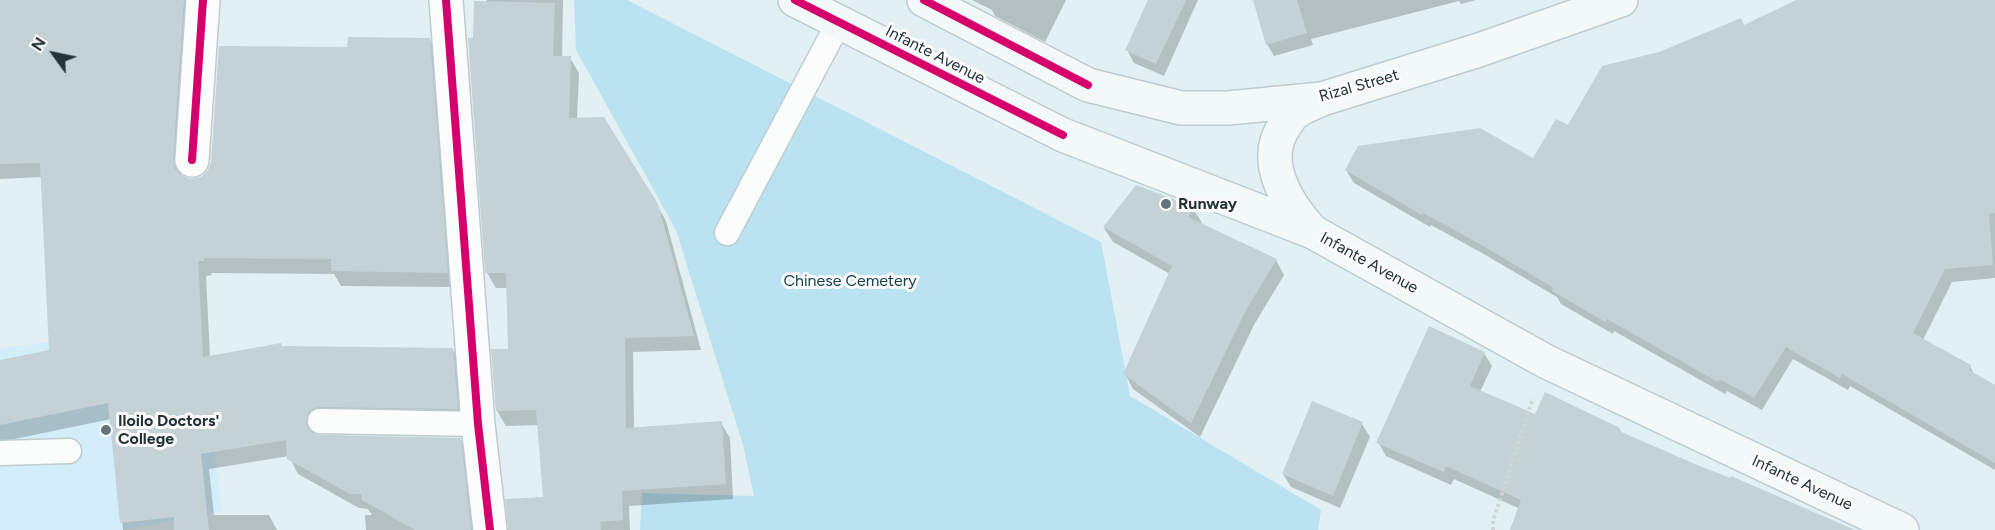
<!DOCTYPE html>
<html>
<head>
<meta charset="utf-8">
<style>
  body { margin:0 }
  #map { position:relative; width:1995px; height:530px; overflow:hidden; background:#e2eff3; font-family:Figtree,sans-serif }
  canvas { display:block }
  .north { position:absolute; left:24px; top:24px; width:60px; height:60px; -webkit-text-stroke:4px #fbfbfb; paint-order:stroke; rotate:303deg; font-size:16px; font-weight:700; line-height:24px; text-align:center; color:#223237 }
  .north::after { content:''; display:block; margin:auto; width:21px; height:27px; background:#223237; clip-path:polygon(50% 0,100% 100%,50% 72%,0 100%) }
</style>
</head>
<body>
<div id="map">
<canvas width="1995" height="530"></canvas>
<div class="north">N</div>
</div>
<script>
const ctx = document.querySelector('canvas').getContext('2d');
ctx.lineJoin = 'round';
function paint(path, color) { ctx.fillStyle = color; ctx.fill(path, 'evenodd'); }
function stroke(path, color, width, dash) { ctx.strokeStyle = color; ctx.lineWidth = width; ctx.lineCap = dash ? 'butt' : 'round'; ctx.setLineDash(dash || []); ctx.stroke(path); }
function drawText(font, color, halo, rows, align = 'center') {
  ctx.font = font + ' Figtree,sans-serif'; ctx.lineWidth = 6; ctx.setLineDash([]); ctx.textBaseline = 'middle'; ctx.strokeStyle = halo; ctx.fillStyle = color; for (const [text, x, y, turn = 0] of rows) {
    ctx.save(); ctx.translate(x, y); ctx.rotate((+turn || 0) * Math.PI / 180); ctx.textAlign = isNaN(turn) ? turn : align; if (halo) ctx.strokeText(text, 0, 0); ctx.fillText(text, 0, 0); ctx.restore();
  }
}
paint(new Path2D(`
  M196,325l27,186 -98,19h-125v-182z`), '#d3eef8');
paint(new Path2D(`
  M574,0h53l474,242 29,154 191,114 -3,20h-678l2,-37 112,3 -11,-51 -67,-215 -100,-180z`), '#bae2f0');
paint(new Path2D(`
  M0,0h190l2,15 -11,160 1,2 9,3 10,-2 148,-129 80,-10 9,15 17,233 -114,-1 -7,-12 -123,-1 1,2 -6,1 4,81 72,-9 171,2 8,15 5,59 -150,4 -2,7 146,4 9,15 8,76h-111l-1,-15h7l-4,-6 -9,-1 -61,-34 -9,-18 -80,13 5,46h55l8,15h-154l-12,-111 -111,23v-80l51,-10 -9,-175 -42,2z
  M487,0h76l-1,57 8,1 9,15 -2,46 80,86 9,16 35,129 -68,2 1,77 87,-6 9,15 3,61 -104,7 1,24h-120l34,-32 -5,-73 -33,1 -9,-15 12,-60 -1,-63h-12l-9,-15 -13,-233z
  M972,0h94l-21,42 -50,-26 -3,-6z
  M1150,0h48l-34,76 -30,-13 -7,-13z
  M1255,0h221l-15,4 -2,-3 -148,38 2,6 -39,11 -7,-12z
  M1797,0h198v278l-43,4 -29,58 47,26 5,10 20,11v83l-145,-84 -2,4 -55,-31 -31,51 -35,-19 -2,3 -111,-63 -1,3 -52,-30 -4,-7 -75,-44 -51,-28 -1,2 -76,-44 -8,-13 188,-10 34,-33 92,-73 85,-27z
  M1193,208l9,15 -1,2 75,35 8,15 -30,50 -54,112 -67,-48 -8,-15 45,-100 -57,-32 -9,-14z
  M1484,353l8,13 -12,26 56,24 83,13 3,4 213,97h-268l-113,-51 -3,6 -65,-29 -8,-14z
  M1362,424l8,13 -30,71 -49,-21 -8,-13z`), '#0003');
paint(new Path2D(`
  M0,0h184l-11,159 2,10 6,6 9,4 11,-2 7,-7 3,-8 8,-116 128,1 1,-10 82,1 18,235 -117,-2v-12l-127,-1v3h-6l5,96 78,-14 1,3 171,2 5,61 -138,-2 -6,1 -6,5 -2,8 1,6 5,6 8,2 141,3 10,92h-56l-53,-30 -1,-6h-11l-63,-35 -1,-19 -85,14 8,76h-35v-13l-54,6 -12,-120 -108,22v-65l49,-10 -9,-187 -40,1z
  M1148,0h38l-30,64 -31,-14z
  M1253,0h44l10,33 -41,12z
  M1796,0h199v213l-6,1 4,51 -48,4 -32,64 58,32 -2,5 26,15v78l-153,-89 -2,4 -54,-31 -32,51 -34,-19 -2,3 -111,-63 -2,3 -53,-31 2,-3 -81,-48 -50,-27 -1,2 -77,-45 13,-24 122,-18 53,30 23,-39 12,6 34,-59 57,-14 82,-34 3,7z
  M474,1l81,2 -2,53h18l-2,62 35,-1 54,87 36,132 -69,2 1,90 96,-7 4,63 -104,7 1,29 -23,2 1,8h-93l-3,-31 38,-2 -7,-87 -40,1 -5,-62h17l-2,-76h-21l-17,-235h5z
  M1136,185l58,22 -6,10 89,42 -31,51 -55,113 -68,-49 49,-108 -69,-39z
  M1429,326l56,26 -15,34 65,28 10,-22 75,36 -1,3 83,36 29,11v-2l124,54h-345l11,-30 -75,-34 -2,6 -68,-29z
  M1312,401l51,21 -30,74 -51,-22z`), '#c4d2d6');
const lane = new Path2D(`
  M727,233l112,-211
  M320,421l158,3
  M0,453l69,-2`);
const street = new Path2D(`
  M446,0l32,424 12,106
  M192,160l11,-160`);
const secondary = new Path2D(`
  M795,0l268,135 250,97 232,129 357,169
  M924,0l164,85 93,23h47l94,-9 157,-49 142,-50
  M1313,232c-26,-28 -54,-72 -27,-108 3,-4 5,-9 9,-11 7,-6 17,-9 25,-13`);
stroke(lane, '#beccd0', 27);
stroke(street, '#beccd0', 36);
stroke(secondary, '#beccd0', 36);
stroke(new Path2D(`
  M1493,530v-9l40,-123`), '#d1d5d6', 4, [3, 3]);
stroke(lane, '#fbfdfd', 24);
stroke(street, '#fbfdfd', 33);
stroke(secondary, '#f3f8f9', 33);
stroke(new Path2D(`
  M446,0l32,424 12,106
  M795,0l268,135
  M924,0l164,85
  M192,160l11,-160`), '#d6006c', 8);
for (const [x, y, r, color] of [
  [1166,204,6,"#657479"],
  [106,430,6,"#657479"]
]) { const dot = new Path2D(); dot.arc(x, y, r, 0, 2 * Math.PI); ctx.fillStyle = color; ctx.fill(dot); stroke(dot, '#fbfbfb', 2); }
drawText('16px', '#223237', '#fbfbfb', [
  ["Infante Avenue",935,55,27],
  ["Rizal Street",1359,86,-16],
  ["Infante Avenue",1369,263,29],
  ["Infante Avenue",1802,483,25]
]);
drawText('bold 16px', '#223237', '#fbfbfb', [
  ["Runway",1178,204],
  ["Iloilo Doctors'",118,421],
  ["College",118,439]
], 'left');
drawText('16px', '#10414f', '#fbfbfb', [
  ["Chinese Cemetery",850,281]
]);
</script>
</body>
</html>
